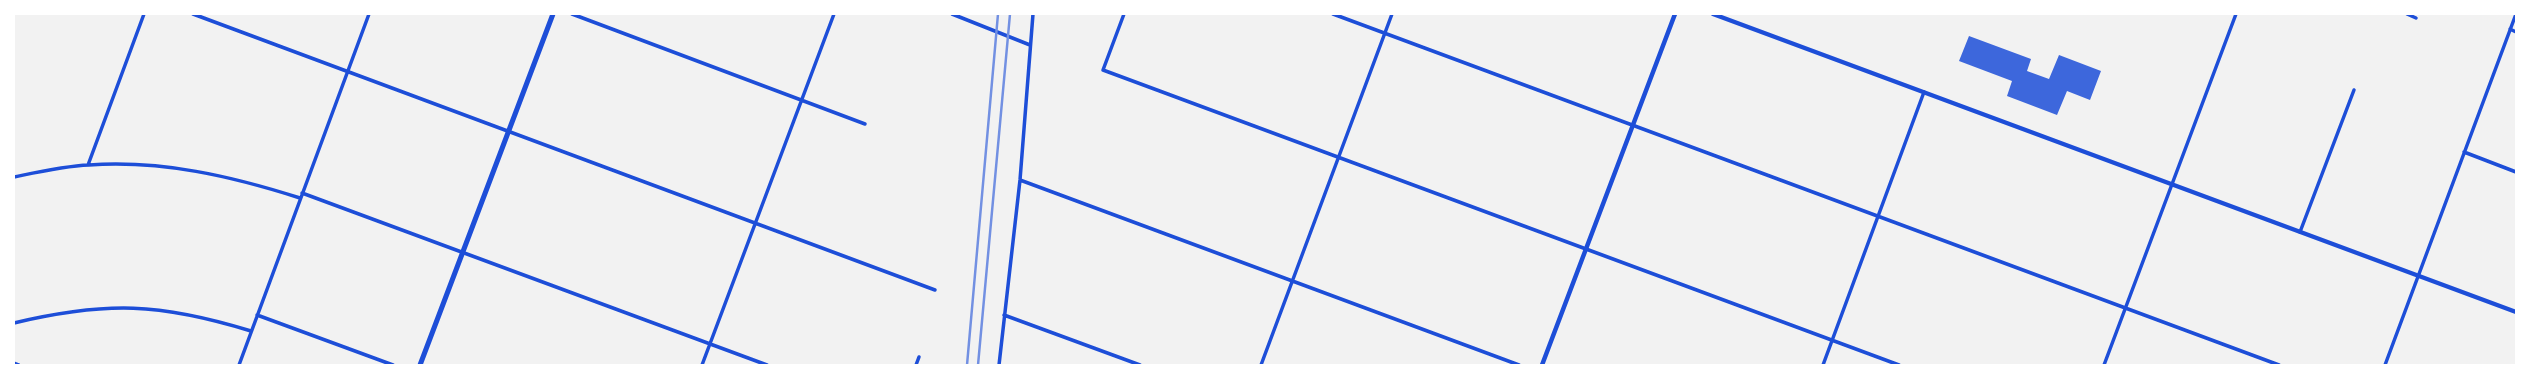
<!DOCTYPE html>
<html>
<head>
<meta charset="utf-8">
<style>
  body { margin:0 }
  #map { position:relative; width:2530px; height:379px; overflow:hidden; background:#f2f2f2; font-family:"Nunito Sans",sans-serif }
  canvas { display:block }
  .frame { position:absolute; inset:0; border:15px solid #fff; pointer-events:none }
</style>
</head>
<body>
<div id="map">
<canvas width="2530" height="379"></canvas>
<div class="frame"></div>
</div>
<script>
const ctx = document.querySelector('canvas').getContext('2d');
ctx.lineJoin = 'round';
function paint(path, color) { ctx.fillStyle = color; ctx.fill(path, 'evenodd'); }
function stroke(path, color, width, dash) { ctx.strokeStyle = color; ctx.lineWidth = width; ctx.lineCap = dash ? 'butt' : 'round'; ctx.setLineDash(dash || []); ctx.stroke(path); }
paint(new Path2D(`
  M1969,36l62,23 -4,12 22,8 10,-24 42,16 -11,29 -23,-9 -10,24 -50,-19 5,-15 -53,-20z`), '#3d67dc');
stroke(new Path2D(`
  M193,14l742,276
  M572,14l293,110
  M952,14l78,31
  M1124,14l-21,56 796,295
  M1333,14l946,351
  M2407,14l9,4
  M2510,29l6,3
  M2464,152l52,20
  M88,165l56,-151
  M14,177c24,-5 50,-11 75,-12 73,-5 142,11 211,33
  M1020,180l499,185
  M302,193l465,172
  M2300,232l54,-142
  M257,315l136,50
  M1004,315l136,50
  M14,323c93,-22 146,-20 237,8
  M14,363l5,2
  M239,365l130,-351
  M702,365l132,-351
  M916,365l3,-8
  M999,365l21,-185 13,-166
  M1261,365l131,-351
  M1823,365l101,-273
  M2104,365l132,-351
  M2385,365l131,-351`), '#1d4ed8', 3.5);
stroke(new Path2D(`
  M1713,14l803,298
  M1542,365l133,-351`), '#1d4ed8', 4.5);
stroke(new Path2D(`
  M420,365l133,-351`), '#1d4ed8', 5);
stroke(new Path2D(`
  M967,365l31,-351
  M978,365l32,-351`), '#7290e2', 2.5);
</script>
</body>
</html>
